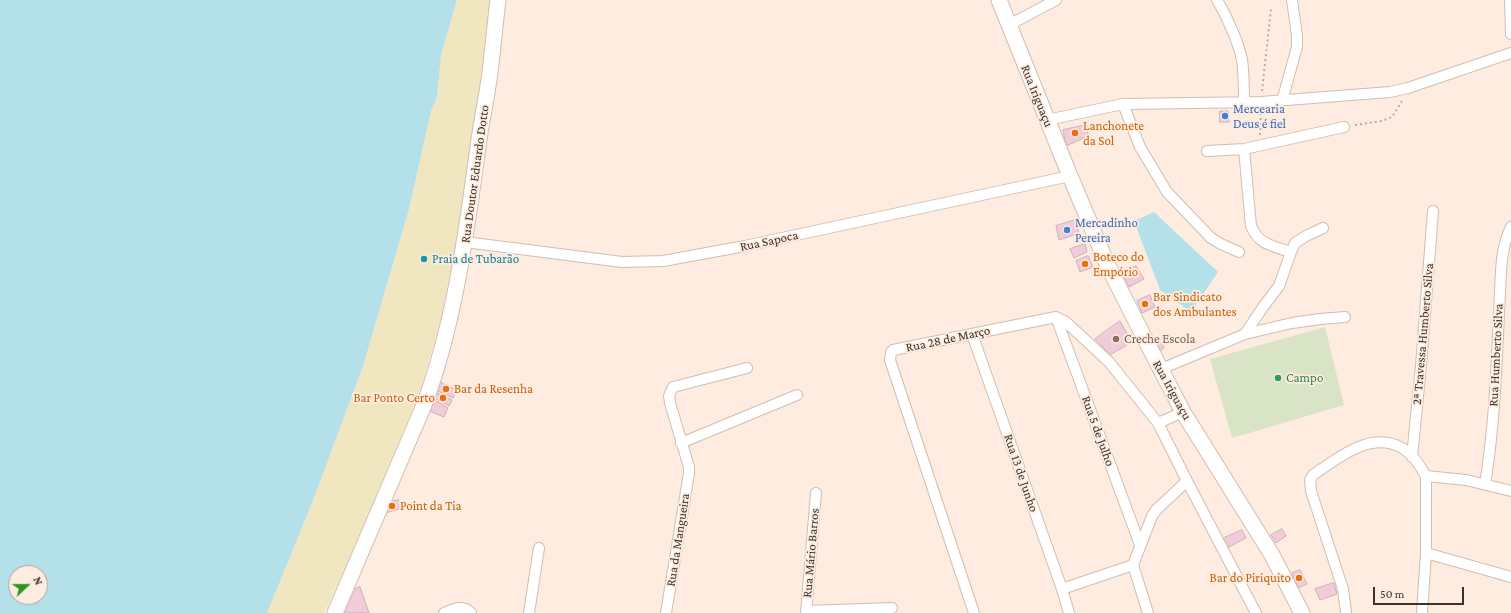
<!DOCTYPE html>
<html>
<head>
<meta charset="utf-8">
<style>
  body { margin:0 }
  #map { position:relative; width:1511px; height:613px; overflow:hidden; background:#feece0; font-family:"Crimson Pro",serif }
  canvas { display:block }
  .north { position:absolute; left:8px; top:565px; width:40px; height:40px; box-sizing:border-box; background:#feece0; border:1px solid #afa299; border-radius:50%; rotate:68deg; font-size:11px; font-weight:700; line-height:16px; text-align:center; color:#39332e }
  .north::after { content:''; display:block; margin:auto; width:14px; height:18px; background:#2b961f; clip-path:polygon(50% 0,100% 100%,50% 72%,0 100%) }
  .scale { position:absolute; left:1373px; top:587px; width:91px; height:18px; box-sizing:border-box; border:2px solid #39332e; border-top:0; padding-left:5px; font-size:12px; line-height:14px; white-space:nowrap; color:#39332e; -webkit-text-stroke:3px #feece0; paint-order:stroke }
</style>
</head>
<body>
<div id="map">
<canvas width="1511" height="613"></canvas>
<div class="north">N</div>
<div class="scale">50 m</div>
</div>
<script>
const ctx = document.querySelector('canvas').getContext('2d');
ctx.lineJoin = 'round';
function paint(path, color) { ctx.fillStyle = color; ctx.fill(path, 'evenodd'); }
function stroke(path, color, width, dash) { ctx.strokeStyle = color; ctx.lineWidth = width; ctx.lineCap = dash ? 'butt' : 'round'; ctx.setLineDash(dash || []); ctx.stroke(path); }
function drawText(font, color, halo, rows, align = 'center') {
  ctx.font = font + ' "Crimson Pro",serif'; ctx.lineWidth = 3.5; ctx.setLineDash([]); ctx.textBaseline = 'middle'; ctx.strokeStyle = halo; ctx.fillStyle = color; for (const [text, x, y, turn = 0] of rows) {
    ctx.save(); ctx.translate(x, y); ctx.rotate((+turn || 0) * Math.PI / 180); ctx.textAlign = isNaN(turn) ? turn : align; if (halo) ctx.strokeText(text, 0, 0); ctx.fillText(text, 0, 0); ctx.restore();
  }
}
paint(new Path2D(`
  M1325,327l19,78 -112,33 -22,-79z`), '#d9e3c6');
paint(new Path2D(`
  M457,0h37l-27,188 -23,121 -23,80 -71,169 -26,55h-57l45,-110 51,-137 46,-157 22,-98 6,-14 4,-42z`), '#f0e7c1');
paint(new Path2D(`
  M0,0h457l-16,55 -4,42 -6,14 -22,98 -46,157 -51,137 -45,110h-267zM16,573h24v24h-24z
  M1154,212l64,60 -27,40 -31,-22 -26,-69z`), '#b4e0e9');
const building = new Path2D(`
  M1220,111h8l1,11h-9z
  M1087,125l1,11 -22,10 -3,-16z
  M1075,220l4,13 -20,7 -3,-14z
  M1085,244l2,8 -13,6 -4,-9z
  M1088,256l5,11 -13,5 -4,-11z
  M1136,266l8,13 -15,8 -6,-13z
  M1150,295l5,12 -13,6 -5,-12z
  M1120,321l12,21 -22,13 -15,-16z
  M1161,342l3,6 -4,3 -3,-7z
  M440,382l16,8 -3,8 -17,-8z
  M436,392l16,8 -3,6 -16,-9z
  M433,399l15,9 -4,9 -15,-6z
  M399,500l4,8 -21,6 3,-11z
  M1282,529l4,7 -10,7 -5,-8z
  M1242,530l4,8 -19,10 -5,-9z
  M1300,570l7,14 -9,4 -6,-15z
  M1334,583l3,11 -17,6 -5,-11z
  M360,587l9,26h-26l-3,-2 7,-19z`);
paint(building, '#f2cbd8');
stroke(building, '#c8b3ba', 1);
const minor = new Path2D(`
  M1217,0c9,15 22,43 25,60 2,14 2,28 2,43
  M1510,0l1,34
  M1009,25l47,-25
  M1282,101l15,-54v-11l-5,-36
  M1123,104l17,43 27,45 44,46 10,6 18,8
  M1047,120l76,-16 138,-2 129,-10 18,-4 103,-35
  M1244,149l7,77c8,19 22,20 40,26
  M1207,151l37,-2 100,-22
  M465,242l157,20 41,-1 82,-15 325,-70
  M1056,317l84,228
  M972,334l90,255 7,24
  M1245,334l18,-27 16,-21 12,-34 4,-9 11,-7 17,-8
  M1161,369l84,-35 47,-11 28,-4 25,-2
  M1158,423l29,58 69,132
  M681,443l116,-48
  M1412,457l9,-91 12,-155
  M1485,484c7,-42 10,-85 12,-128 1,-21 2,-42 3,-64 1,-22 1,-45 11,-65
  M1426,553l85,24
  M1133,565l19,-49 4,-6 31,-29
  M1133,565l15,48
  M1062,589l71,-24
  M806,611l86,-3
  M444,613c9,-4 19,-9 27,0
  M529,613l10,-65
  M666,613l23,-140v-6l-19,-64 -1,-7 4,-9 74,-19
  M806,613l10,-120
  M974,613l-84,-253 1,-8 2,-2 163,-33 10,5 43,40 49,61 25,-11
  M1346,613l-3,-24 -32,-98 -1,-11 3,-5c25,-17 58,-45 89,-27 11,6 18,18 24,28l40,4 45,11
  M1422,613l4,-60v-77`);
const secondary = new Path2D(`
  M999,0l71,176 38,90 36,71 39,75 89,143 30,58
  M335,613l89,-208c31,-83 42,-171 54,-258 3,-25 9,-50 12,-75 3,-24 5,-48 8,-72`);
stroke(minor, '#cfbeb2', 12);
stroke(secondary, '#cfbeb2', 17);
stroke(new Path2D(`
  M1262,91l9,-82
  M1355,125l27,-4 10,-4 10,-16
  M1260,135l1,-23`), '#bbada4', 2, [2, 3]);
stroke(minor, '#fff', 10);
stroke(secondary, '#fff', 15);
for (const [x, y, r, color] of [
  [1225,116,4,"#3f7fe0"],
  [1075,133,4,"#e8710a"],
  [1067,230,4,"#3f7fe0"],
  [424,259,4,"#0f9aa8"],
  [1085,264,4,"#e8710a"],
  [1145,304,4,"#e8710a"],
  [1116,339,4,"#8d6e63"],
  [1278,378,4,"#2e9e5b"],
  [446,389,4,"#e8710a"],
  [443,398,4,"#e8710a"],
  [392,506,4,"#e8710a"],
  [1299,578,4,"#e8710a"]
]) { const dot = new Path2D(); dot.arc(x, y, r, 0, 2 * Math.PI); ctx.fillStyle = color; ctx.fill(dot); stroke(dot, '#feece0', 1.5); }
drawText('13px', '#39332e', '#feece0', [
  ["Rua Iriguaçu",1037,96,68],
  ["Rua Doutor Eduardo Dotto",475,174,-82],
  ["Rua Sapoca",769,241,-12],
  ["2ª Travessa Humberto Silva",1423,334,-85],
  ["Rua 28 de Março",948,339,-12],
  ["Rua Humberto Silva",1496,355,-87],
  ["Rua Iriguaçu",1172,390,61],
  ["Rua 5 de Julho",1098,431,70],
  ["Rua 13 de Junho",1021,473,71],
  ["Rua da Mangueira",678,540,-81],
  ["Rua Mário Barros",811,553,-85]
]);
drawText('13px', '#366cbe', '#feece0', [
  ["Mercearia",1233,109],
  ["Deus é fiel",1233,124],
  ["Mercadinho",1075,223],
  ["Pereira",1075,238]
], 'left');
drawText('13px', '#c56008', '#feece0', [
  ["Lanchonete",1083,126],
  ["da Sol",1083,141],
  ["Boteco do",1093,257],
  ["Empório",1093,272],
  ["Bar Sindicato",1153,297],
  ["dos Ambulantes",1153,312],
  ["Bar da Resenha",454,389],
  ["Bar Ponto Certo",435,398,"right"],
  ["Point da Tia",400,506],
  ["Bar do Piriquito",1291,578,"right"]
], 'left');
drawText('13px', '#0d838f', '#feece0', [
  ["Praia de Tubarão",432,259]
], 'left');
drawText('13px', '#785e54', '#feece0', [
  ["Creche Escola",1124,339]
], 'left');
drawText('13px', '#27864d', '#feece0', [
  ["Campo",1286,378]
], 'left');
</script>
</body>
</html>
